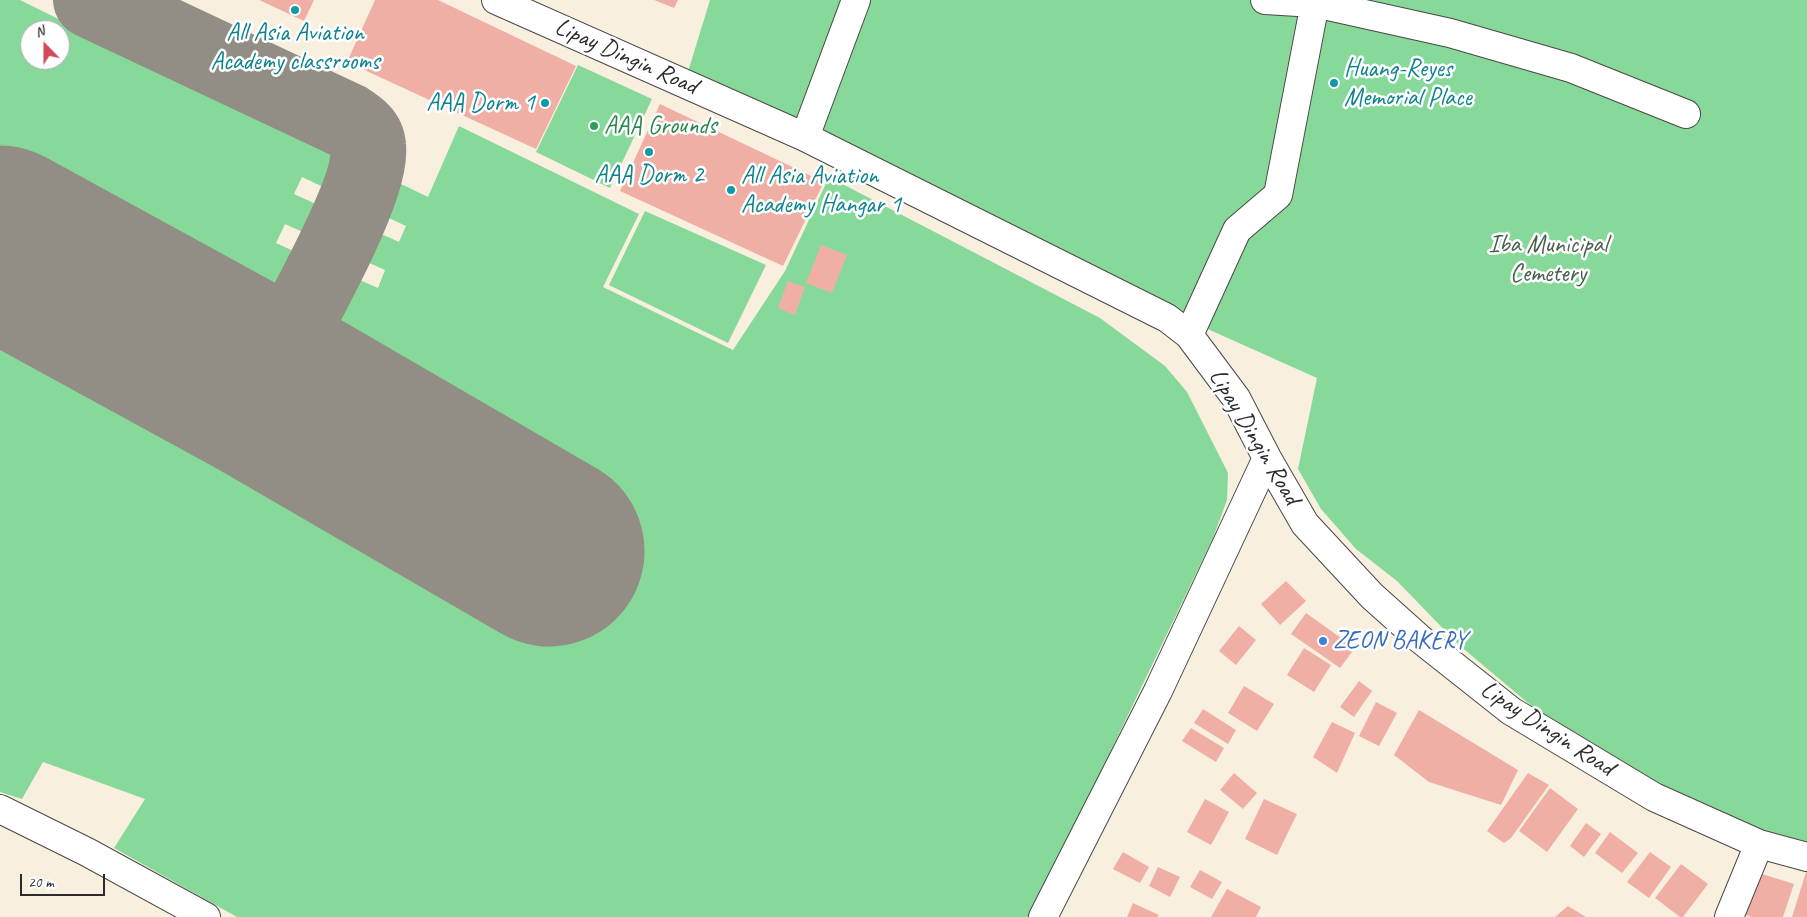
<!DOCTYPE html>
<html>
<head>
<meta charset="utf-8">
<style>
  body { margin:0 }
  #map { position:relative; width:1807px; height:917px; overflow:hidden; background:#f8efdf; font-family:Caveat,sans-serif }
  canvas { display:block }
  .north { position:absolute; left:20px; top:20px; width:50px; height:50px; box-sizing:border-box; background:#fff; border:1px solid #aaa; border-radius:50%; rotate:338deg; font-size:14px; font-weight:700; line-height:20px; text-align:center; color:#2b2b2b }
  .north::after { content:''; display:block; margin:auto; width:18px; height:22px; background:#d1495b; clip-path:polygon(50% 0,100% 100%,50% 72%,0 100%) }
  .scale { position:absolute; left:20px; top:874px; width:85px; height:22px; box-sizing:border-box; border:2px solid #2b2b2b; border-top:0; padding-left:6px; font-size:15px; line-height:18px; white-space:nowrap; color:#2b2b2b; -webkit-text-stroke:4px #fff; paint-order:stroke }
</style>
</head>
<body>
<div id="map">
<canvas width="1807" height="917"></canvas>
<div class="north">N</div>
<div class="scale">20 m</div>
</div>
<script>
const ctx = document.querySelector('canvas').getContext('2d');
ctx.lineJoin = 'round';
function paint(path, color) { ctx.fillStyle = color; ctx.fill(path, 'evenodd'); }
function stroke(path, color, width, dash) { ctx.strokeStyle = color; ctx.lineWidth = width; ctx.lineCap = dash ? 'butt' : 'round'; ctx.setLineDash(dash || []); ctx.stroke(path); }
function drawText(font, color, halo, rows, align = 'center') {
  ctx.font = font + ' Caveat,sans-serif'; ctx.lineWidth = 5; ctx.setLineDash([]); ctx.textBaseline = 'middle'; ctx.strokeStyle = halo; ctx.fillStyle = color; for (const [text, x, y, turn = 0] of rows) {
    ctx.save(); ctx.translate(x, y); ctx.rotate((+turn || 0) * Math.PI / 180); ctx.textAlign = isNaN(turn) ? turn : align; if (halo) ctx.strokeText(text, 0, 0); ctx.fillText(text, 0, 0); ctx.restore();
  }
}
paint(new Path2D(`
  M0,0h20l324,160c10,11 0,22 -6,34l-36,-17 -8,17 37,17 -13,28 -33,-15 -9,19 33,15 -42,84 -267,-141zM30,30h30v30h-30z
  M710,0h1097v849l-152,-59 -121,-82 -75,-63 -62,-64 -41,-32 -35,-40 -23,-40 19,-91 -105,-47 -525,-256z
  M578,65l74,34 -42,89 -74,-36z
  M459,126l180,88 -36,73 130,63 52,-79 44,-94 271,141 65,48 22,26 41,81 -1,27 -14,38 -182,379h-794l-123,-69 31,-49 -102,-37 -21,37 -22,-7v-484l523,289 52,-93 -280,-148 44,-85 39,17 7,-18 -38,-17 12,-29 40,18 7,-16 -37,-17c17,-40 26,-27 59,-12z
  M645,211l121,54 -38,78 -119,-58z`), '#87d99a');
stroke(new Path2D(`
  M91,0l257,121c9,6 19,12 20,25 6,46 -81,192 -105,239`), '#928d85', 76);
stroke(new Path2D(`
  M0,241l263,144 286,166`), '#928d85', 191);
paint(new Path2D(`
  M259,0h55l-10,21z
  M375,0h63l138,66 -40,83 -189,-87z
  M654,0h24l-4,8z
  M660,104l164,78 -41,84 -163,-75z
  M821,245l26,10 -15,38 -26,-10z
  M788,281l17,6 -10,28 -17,-7z
  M1286,581l20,20 -26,24 -19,-21z
  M1306,613l49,35 -15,20 -49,-34z
  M1239,626l17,14 -20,25 -17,-14z
  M1304,648l27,17 -17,27 -27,-17z
  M1359,681l13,10 -18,26 -14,-10z
  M1244,686l30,18 -17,27 -29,-18z
  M1376,702l21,11 -18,33 -20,-10z
  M1203,709l33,21 -8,14 -34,-21z
  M1419,710l99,60 -17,35 -72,-23 -35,-27z
  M1332,722l23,11 -18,40 -24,-16z
  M1191,728l33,20 -8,14 -34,-21z
  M1234,773l23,20 -14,16 -23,-19z
  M1528,773l21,12 -38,53 -7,5 -17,-12z
  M1550,788l28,21 -31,43 -28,-21z
  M1205,799l24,13 -18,33 -24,-13z
  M1264,799l33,15 -20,41 -32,-16z
  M1586,823l15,11 -17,23 -14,-11z
  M1610,832l28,21 -16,20 -27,-20z
  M1123,852l26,15 -9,16 -27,-14z
  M1650,852l21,15 -22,31 -22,-16z
  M1681,864l27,20 -25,33h-3l-25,-19z
  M1158,867l22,10 -10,20 -21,-11z
  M1807,869v48h-15z
  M1200,870l22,12 -10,17 -22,-12z
  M1759,873l35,11 -11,33h-31l-7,-2z
  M1227,889l34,18 -5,10h-45z
  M1133,903l26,12 -2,2h-30z
  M1568,906l18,11h-31z`), '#f0afa5');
const minor = new Path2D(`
  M496,0l309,137 362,181 22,17 47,63 31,60 38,66 67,72 48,43 91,72 143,86 105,47 48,13
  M1315,3l135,30 121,35 115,46
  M805,137l51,-137
  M1189,335l48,-105 41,-35 37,-192 -50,-3
  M0,809l87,43 119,65
  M1043,917l115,-226 109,-233
  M1729,917l30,-73`);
stroke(minor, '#4a4846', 30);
stroke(minor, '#fff', 28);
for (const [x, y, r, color] of [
  [295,10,5,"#0f9aa8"],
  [1334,83,5,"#0f9aa8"],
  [545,103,5,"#0f9aa8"],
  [594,126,5,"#2e9e5b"],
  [649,152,5,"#0f9aa8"],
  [731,190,5,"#0f9aa8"],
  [1323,641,5,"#3f7fe0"]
]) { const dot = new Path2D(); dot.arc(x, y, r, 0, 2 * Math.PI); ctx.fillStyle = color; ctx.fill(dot); stroke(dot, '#fff', 2); }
drawText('25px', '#0d838f', '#fff', [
  ["All Asia Aviation",295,33],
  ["Academy classrooms",295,62],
  ["Huang-Reyes",1344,69,"left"],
  ["Memorial Place",1344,98,"left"],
  ["AAA Dorm 1",535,103,"right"],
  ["AAA Dorm 2",649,175],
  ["All Asia Aviation",741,176,"left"],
  ["Academy Hangar 1",741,205,"left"]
]);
drawText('25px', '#2b2b2b', '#fff', [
  ["Lipay Dingin Road",626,57,24],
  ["Lipay Dingin Road",1254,437,59],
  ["Lipay Dingin Road",1547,729,33]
]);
drawText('25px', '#27864d', '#fff', [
  ["AAA Grounds",604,126]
], 'left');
drawText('25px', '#475f4c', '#fff', [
  ["Iba Municipal",1548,245],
  ["Cemetery",1548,274]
]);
drawText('25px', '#366cbe', '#fff', [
  ["ZEON BAKERY",1333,641]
], 'left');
</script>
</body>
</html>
